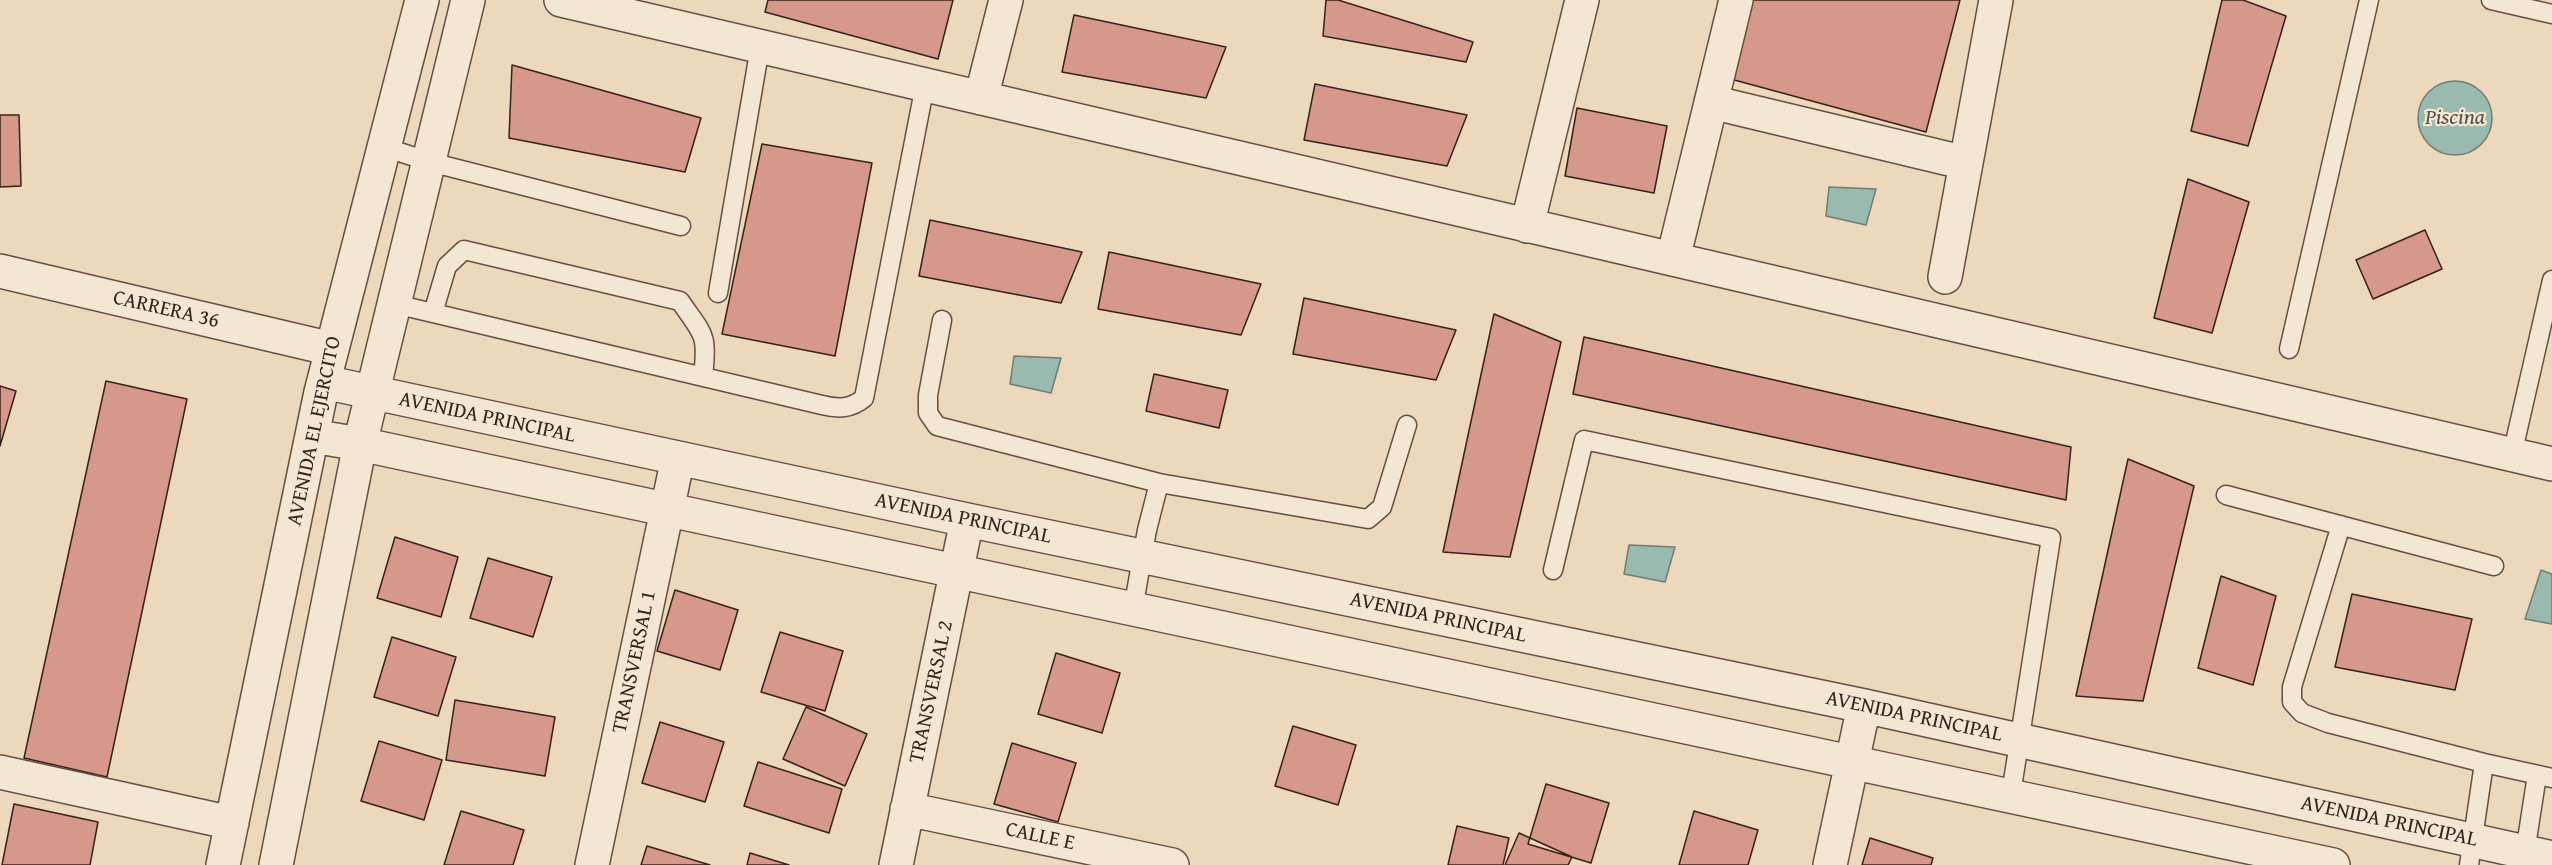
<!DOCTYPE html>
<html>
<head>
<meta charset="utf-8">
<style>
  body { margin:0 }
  canvas { display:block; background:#ecd9bb }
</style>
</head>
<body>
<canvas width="2552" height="865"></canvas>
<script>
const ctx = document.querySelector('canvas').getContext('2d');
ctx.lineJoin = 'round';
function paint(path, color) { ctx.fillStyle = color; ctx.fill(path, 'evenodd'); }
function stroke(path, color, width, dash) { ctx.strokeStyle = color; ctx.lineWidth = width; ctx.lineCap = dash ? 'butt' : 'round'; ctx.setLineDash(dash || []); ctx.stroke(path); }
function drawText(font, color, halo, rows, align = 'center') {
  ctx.font = font + ' "Gentium Book Plus",serif'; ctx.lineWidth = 4.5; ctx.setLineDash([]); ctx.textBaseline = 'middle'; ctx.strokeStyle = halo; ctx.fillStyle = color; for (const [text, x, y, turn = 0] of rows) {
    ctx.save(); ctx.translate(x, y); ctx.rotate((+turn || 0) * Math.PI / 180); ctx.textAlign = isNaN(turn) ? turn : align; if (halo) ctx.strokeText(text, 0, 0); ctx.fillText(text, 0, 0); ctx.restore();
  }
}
const water = new Path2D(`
  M2418 118a37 37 0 1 1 74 0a37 37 0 1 1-74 0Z
  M1829,187l47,2 -10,36 -40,-9z
  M1014,356l47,2 -10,35 -41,-9z
  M1629,545l46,2 -10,35 -41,-8z
  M2541,570l11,4v50l-27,-5z`);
paint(water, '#99baae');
stroke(water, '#717d73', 1.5);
const building = new Path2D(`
  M768,0h185l-15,59 -173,-47z
  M1326,0h12l135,42 -7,20 -143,-26z
  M1748,0h212l-34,132 -199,-54z
  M2222,0h21l43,16 -38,130 -57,-15z
  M1074,15l152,32 -20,51 -144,-26z
  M512,65l189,53 -16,54 -176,-34z
  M1315,84l152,31 -20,51 -143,-26z
  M1577,108l90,18 -13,67 -89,-17z
  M0,115h19l2,71 -21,1z
  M762,144l110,19 -37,193 -113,-22z
  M2188,179l61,23 -37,131 -58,-15z
  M930,220l152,32 -21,51 -142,-27z
  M2425,230l17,39 -69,30 -17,-39z
  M1109,252l152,32 -20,51 -143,-26z
  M1304,298l152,32 -20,50 -143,-26z
  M1494,314l67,28 -51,215 -67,-5z
  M1584,337l487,110 -5,53 -493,-106z
  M1154,374l74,16 -9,38 -73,-17z
  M106,381l81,18 -80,378 -83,-19z
  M0,386l16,5 -16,55z
  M2128,459l66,27 -51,215 -67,-5z
  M395,537l63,20 -17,60 -64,-19z
  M488,558l64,19 -19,60 -63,-19z
  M2221,576l55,20 -23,89 -55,-17z
  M675,590l63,20 -18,60 -63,-19z
  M2352,594l120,25 -17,71 -120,-23z
  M780,632l63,19 -18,60 -64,-19z
  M392,637l64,20 -18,59 -64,-19z
  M1056,653l64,20 -18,60 -64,-19z
  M455,700l100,17 -10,59 -99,-16z
  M806,707l61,27 -22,52 -62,-27z
  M660,722l64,20 -19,60 -63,-19z
  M1293,726l63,19 -18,60 -63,-19z
  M379,741l63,19 -18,60 -63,-19z
  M1012,743l64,20 -18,59 -64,-18z
  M758,762l84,27 -13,44 -85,-27z
  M1546,784l63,19 -18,60 -63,-19z
  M14,804l84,18 -8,43h-88z
  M461,811l63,19 -11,35h-69z
  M1694,811l64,19 -10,35h-69z
  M1457,826l52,12 -6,27h-55z
  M1519,833l53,24 -4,8h-63z
  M1870,838l63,20 -2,7h-69z
  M647,846l63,19h-69z
  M750,853l39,12h-42z`);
paint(building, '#d5988a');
stroke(building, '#36221b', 1.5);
const service = new Path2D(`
  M2491,0l61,14
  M384,147l46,15 251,64
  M718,293l42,-246
  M395,304l427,101c16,4 29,4 42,-7l61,-313
  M433,313l14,-47 17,-16 216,51c24,35 28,32 23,76
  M942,320l-14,75v18l9,13 222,57 209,36 14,-12 25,-82
  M2289,349l80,-349
  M2512,455l40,-175
  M2226,495l268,71
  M2341,525l-49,162v15l10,11 26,10 156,40 68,15
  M1553,570l31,-130 467,98 -40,256
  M1133,609l14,-79 12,-47
  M2524,859l13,-84
  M2469,865l15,-102`);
const minor = new Path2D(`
  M561,0l1991,464
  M981,98l25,-98
  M1711,102l255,61
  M1527,226l55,-226
  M1673,259l63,-259
  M0,271l332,78
  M1945,277l51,-277
  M324,382l643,138 897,186 688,152
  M312,436l48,8c657,144 1316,277 1973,421
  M0,772l232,51
  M907,809l265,56
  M223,865l98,-473 101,-392
  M276,865l84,-421 108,-444
  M592,865l86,-407
  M896,865l71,-345
  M1830,865l34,-159`);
stroke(service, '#645043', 21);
stroke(minor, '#645043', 36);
stroke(service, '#f3e6d3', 18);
stroke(minor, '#f3e6d3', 33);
drawText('21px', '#36221b', '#f3e6d3', [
  ["CARRERA 36",166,310,13],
  ["AVENIDA PRINCIPAL",487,418,12],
  ["AVENIDA EL EJERCITO",315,431,-78],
  ["AVENIDA PRINCIPAL",963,519,12],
  ["AVENIDA PRINCIPAL",1438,618,12],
  ["TRANSVERSAL 1",635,662,-78],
  ["TRANSVERSAL 2",932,692,-78],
  ["AVENIDA PRINCIPAL",1914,717,12],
  ["AVENIDA PRINCIPAL",2389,822,12],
  ["CALLE E",1040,837,12]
]);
drawText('italic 22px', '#545047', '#f3e6d3', [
  ["Piscina",2455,118]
]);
</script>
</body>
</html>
